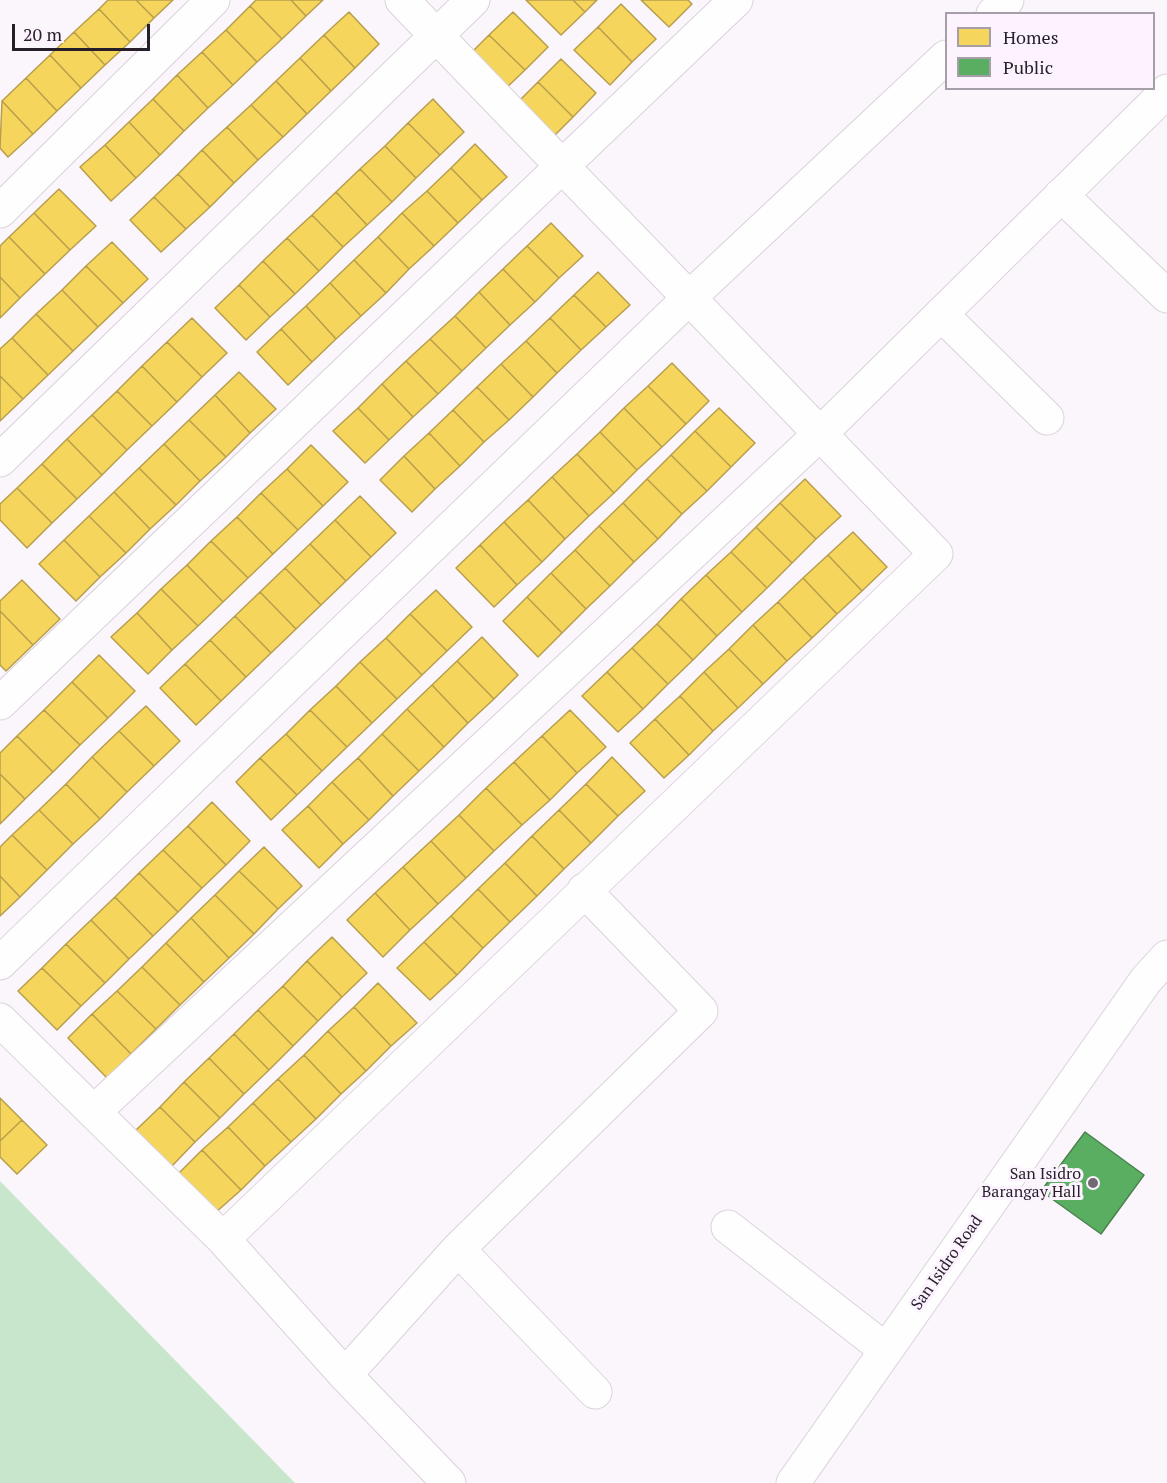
<!DOCTYPE html>
<html>
<head>
<meta charset="utf-8">
<style>
  body { margin:0 }
  #map { position:relative; width:1167px; height:1483px; overflow:hidden; background:#fbf6fb; font-family:"PT Serif",serif }
  canvas { display:block }
  .legend { position:absolute; left:945px; top:12px; width:210px; height:78px; box-sizing:border-box; background:#fcf3fe; border:2px solid #a69ea8; margin:0; padding:8px 10px; list-style:none; font-size:18px; color:#261e28 }
  .legend li { display:flex; align-items:center; gap:12px; height:30px }
  .legend b { width:30px; border:2px solid #a69ea8 }
  .scale { position:absolute; left:12px; top:24px; width:138px; height:27px; box-sizing:border-box; border:3px solid #261e28; border-top:0; padding-left:8px; font-size:18px; line-height:21px; white-space:nowrap; color:#261e28; -webkit-text-stroke:4px #fcf3fe; paint-order:stroke }
</style>
</head>
<body>
<div id="map">
<canvas width="1167" height="1483"></canvas>
<ul class="legend">
<li><b style="height:16px;background:#f6d55c"></b>Homes</li>
<li><b style="height:16px;background:#5aae61"></b>Public</li>
</ul>
<div class="scale">20 m</div>
</div>
<script>
const ctx = document.querySelector('canvas').getContext('2d');
ctx.lineJoin = 'round';
function paint(path, color) { ctx.fillStyle = color; ctx.fill(path, 'evenodd'); }
function stroke(path, color, width, dash) { ctx.strokeStyle = color; ctx.lineWidth = width; ctx.lineCap = dash ? 'butt' : 'round'; ctx.setLineDash(dash || []); ctx.stroke(path); }
function drawText(font, color, halo, rows, align = 'center') {
  ctx.font = font + ' "PT Serif",serif'; ctx.lineWidth = 6; ctx.setLineDash([]); ctx.textBaseline = 'middle'; ctx.strokeStyle = halo; ctx.fillStyle = color; for (const [text, x, y, turn = 0] of rows) {
    ctx.save(); ctx.translate(x, y); ctx.rotate((+turn || 0) * Math.PI / 180); ctx.textAlign = isNaN(turn) ? turn : align; if (halo) ctx.strokeText(text, 0, 0); ctx.fillText(text, 0, 0); ctx.restore();
  }
}
paint(new Path2D(`
  M0,1181l295,302h-295z`), '#c7e6cc');
const homes = new Path2D(`
  M108,0h28l18,18 -24,24 -31,-33z
  M136,0h37l-19,18z
  M256,0h35l15,16 -24,23 -32,-33z
  M291,0h32l-17,16z
  M526,0h47l12,12 -24,23z
  M573,0h24l-12,12z
  M641,0h47l4,4 -23,23z
  M621,4l35,35 -24,23 -34,-35z
  M250,6l32,33 -25,23 -31,-32z
  M99,9l31,33 -25,23 -31,-33z
  M349,12l30,32 -24,24 -31,-33z
  M513,12l35,35 -23,23 -36,-35z
  M598,27l34,35 -22,23 -36,-35z
  M226,30l31,32 -24,23 -31,-33z
  M74,32l31,33 -24,23 -31,-33z
  M324,35l31,33 -24,23 -31,-33z
  M489,35l36,35 -24,23 -35,-35z
  M202,52l31,33 -25,23 -31,-33z
  M50,55l31,33 -24,23 -31,-33z
  M300,58l31,33 -24,23 -31,-33z
  M561,59l35,34 -23,24 -35,-35z
  M177,75l31,33 -24,23 -31,-32z
  M26,78l31,33 -24,23 -31,-33z
  M276,81l31,33 -24,23 -32,-32z
  M538,82l35,35 -23,23 -35,-35z
  M153,99l31,32 -24,24 -31,-33z
  M433,99l31,33 -24,23 -32,-32z
  M2,101l31,33 -25,23 -8,-9z
  M251,105l32,32 -25,23 -31,-33z
  M129,122l31,33 -24,23 -31,-33z
  M408,123l32,32 -24,23 -31,-32z
  M227,127l31,33 -24,23 -32,-33z
  M475,144l32,33 -25,23 -31,-32z
  M105,145l31,33 -25,23 -31,-34z
  M385,146l31,32 -24,24 -32,-33z
  M202,150l32,33 -24,24 -32,-33z
  M451,168l31,32 -24,23 -31,-32z
  M360,169l32,33 -25,23 -31,-33z
  M178,174l32,33 -24,22 -32,-32z
  M59,189l37,37 -26,24 -36,-37z
  M427,191l31,32 -24,23 -32,-33z
  M336,192l31,33 -24,22 -31,-32z
  M154,197l32,32 -25,23 -31,-32z
  M34,213l36,37 -25,24 -36,-37z
  M402,213l32,33 -25,23 -31,-32z
  M312,215l31,32 -24,24 -32,-33z
  M551,223l32,33 -24,22 -32,-32z
  M9,237l36,37 -25,24 -20,-21v-31z
  M378,237l31,32 -23,24 -32,-33z
  M287,238l32,33 -24,23 -32,-33z
  M112,242l36,37 -25,24 -37,-37z
  M527,246l32,32 -24,24 -32,-33z
  M354,260l32,33 -25,23 -31,-33z
  M263,261l32,33 -25,23 -31,-32z
  M86,266l37,37 -25,24 -36,-37z
  M503,269l32,33 -25,23 -31,-33z
  M598,272l32,33 -24,22 -32,-32z
  M0,277l20,21 -20,20z
  M330,283l31,33 -25,23 -30,-33z
  M239,285l31,32 -24,23 -31,-32z
  M62,290l36,37 -25,24 -37,-37z
  M479,292l31,33 -24,23 -31,-32z
  M574,295l32,32 -25,23 -31,-32z
  M306,306l30,33 -24,23 -31,-33z
  M36,314l37,37 -25,24 -36,-37z
  M455,316l31,32 -24,23 -32,-32z
  M192,318l35,35 -25,24 -35,-35z
  M550,318l31,32 -24,23 -31,-32z
  M281,329l31,33 -24,23 -31,-33z
  M12,338l36,37 -25,24 -23,-23v-27z
  M430,339l32,32 -24,23 -32,-33z
  M526,341l31,32 -24,24 -32,-33z
  M167,342l35,35 -25,25 -35,-36z
  M406,361l32,33 -25,23 -31,-33z
  M672,363l37,38 -23,23 -38,-38z
  M501,364l32,33 -24,23 -32,-33z
  M142,366l35,36 -25,24 -35,-35z
  M239,372l37,37 -26,24 -35,-38z
  M0,376l23,23 -23,22z
  M382,384l31,33 -24,23 -31,-32z
  M648,386l38,38 -24,23 -38,-39z
  M477,387l32,33 -25,22 -31,-32z
  M117,391l35,35 -25,24 -35,-35z
  M215,395l35,38 -24,24 -37,-37z
  M358,408l31,32 -24,23 -32,-32z
  M624,408l38,39 -25,23 -37,-38z
  M719,408l36,35 -24,24 -36,-36z
  M453,410l31,32 -24,24 -31,-33z
  M92,415l35,35 -25,25 -35,-36z
  M189,420l37,37 -26,24 -36,-37z
  M695,431l36,36 -24,24 -36,-36z
  M600,432l37,38 -23,23 -37,-39z
  M429,433l31,33 -25,23 -31,-33z
  M67,439l35,36 -25,24 -35,-35z
  M164,444l36,37 -24,24 -37,-37z
  M311,445l37,37 -25,24 -36,-37z
  M577,454l37,39 -25,23 -37,-39z
  M671,455l36,36 -25,23 -35,-35z
  M404,456l31,33 -23,23 -32,-32z
  M42,464l35,35 -25,24 -35,-35z
  M139,468l37,37 -26,24 -36,-37z
  M287,469l36,37 -25,24 -37,-37z
  M552,477l37,39 -24,23 -37,-39z
  M647,479l35,35 -24,25 -35,-36z
  M805,479l36,37 -25,23 -36,-36z
  M17,488l35,35 -25,25 -27,-28v-16z
  M114,492l36,37 -24,24 -37,-37z
  M261,493l37,37 -25,24 -36,-37z
  M360,496l36,37 -25,24 -36,-37z
  M528,500l37,39 -23,23 -38,-40z
  M623,503l35,36 -24,23 -35,-36z
  M780,503l36,36 -24,24 -36,-36z
  M89,516l37,37 -26,24 -36,-37z
  M237,517l36,37 -25,24 -37,-37z
  M335,520l36,37 -25,24 -36,-37z
  M504,522l38,40 -25,23 -37,-40z
  M599,526l35,36 -24,24 -35,-36z
  M756,527l36,36 -25,25 -36,-36z
  M853,532l34,35 -25,24 -34,-36z
  M64,540l36,37 -24,24 -37,-37z
  M211,541l37,37 -25,24 -36,-37z
  M310,544l36,37 -25,24 -36,-37z
  M480,545l37,40 -23,22 -38,-39z
  M575,550l35,36 -24,23 -35,-36z
  M731,552l36,36 -25,24 -36,-37z
  M828,555l34,36 -25,23 -34,-36z
  M187,565l36,37 -25,24 -37,-37z
  M285,568l36,37 -25,24 -36,-37z
  M551,573l35,36 -24,24 -35,-36z
  M706,575l36,37 -25,24 -36,-37z
  M803,578l34,36 -25,24 -34,-36z
  M22,580l38,39 -27,26 -33,-34v-10z
  M161,589l37,37 -26,24 -35,-37z
  M436,590l36,37 -25,24 -37,-37z
  M260,592l36,37 -25,24 -36,-37z
  M527,597l35,36 -24,24 -35,-36z
  M681,599l36,37 -24,24 -36,-36z
  M778,602l34,36 -25,23 -34,-36z
  M0,611l33,34 -27,26 -6,-6z
  M137,613l35,37 -24,24 -37,-37z
  M410,614l37,37 -25,24 -36,-37z
  M235,616l36,37 -25,24 -36,-37z
  M657,624l36,36 -25,24 -36,-36z
  M753,625l34,36 -24,23 -34,-35z
  M482,637l36,38 -24,24 -37,-38z
  M386,638l36,37 -25,24 -37,-37z
  M210,640l36,37 -25,24 -36,-37z
  M632,648l36,36 -25,25 -36,-37z
  M729,649l34,35 -25,24 -34,-36z
  M99,655l36,36 -27,27 -36,-36z
  M457,661l37,38 -26,24 -36,-38z
  M360,662l37,37 -25,24 -36,-37z
  M185,664l36,37 -25,24 -36,-37z
  M607,672l36,37 -25,23 -36,-36z
  M704,672l34,36 -25,23 -33,-35z
  M72,682l36,36 -28,27 -36,-35z
  M432,685l36,38 -24,24 -37,-38z
  M336,686l36,37 -25,24 -37,-37z
  M680,696l33,35 -24,24 -34,-36z
  M146,706l34,35 -26,25 -35,-35z
  M407,709l37,38 -25,24 -37,-37z
  M44,710l36,35 -27,27 -36,-36z
  M310,710l37,37 -25,24 -36,-37z
  M570,710l36,37 -29,26 -35,-37z
  M655,719l34,36 -25,23 -34,-35z
  M119,731l35,35 -27,26 -35,-35z
  M286,734l36,37 -25,24 -37,-37z
  M382,734l37,37 -26,25 -35,-38z
  M17,736l36,36 -28,27 -25,-25v-21z
  M542,736l35,37 -27,27 -36,-38z
  M92,757l35,35 -27,27 -34,-35z
  M612,757l33,34 -27,25 -32,-32z
  M260,758l37,37 -26,25 -35,-38z
  M358,758l35,38 -24,24 -37,-38z
  M514,762l36,38 -28,25 -36,-37z
  M0,774l25,25 -25,25z
  M332,782l37,38 -26,24 -35,-38z
  M66,784l34,35 -27,25 -34,-34z
  M586,784l32,32 -27,27 -32,-33z
  M486,788l36,37 -28,26 -35,-36z
  M212,802l38,39 -24,24 -38,-39z
  M308,806l35,38 -24,24 -37,-38z
  M39,810l34,34 -26,26 -35,-35z
  M559,810l32,33 -27,26 -32,-33z
  M459,815l35,36 -28,27 -35,-37z
  M188,826l38,39 -24,23 -39,-38z
  M12,835l35,35 -27,27 -20,-21v-29z
  M532,836l32,33 -27,27 -32,-33z
  M431,841l35,37 -28,26 -35,-37z
  M264,847l38,39 -24,23 -39,-38z
  M163,850l39,38 -24,24 -39,-39z
  M505,863l32,33 -27,26 -32,-33z
  M403,867l35,37 -28,26 -35,-37z
  M239,871l39,38 -24,25 -39,-39z
  M139,873l39,39 -25,24 -38,-39z
  M0,876l20,21 -20,19z
  M478,889l32,33 -27,26 -32,-32z
  M375,893l35,37 -27,27 -36,-37z
  M215,895l39,39 -25,24 -38,-40z
  M115,897l38,39 -24,23 -38,-39z
  M451,916l32,32 -26,27 -33,-33z
  M191,918l38,40 -25,24 -38,-39z
  M91,920l38,39 -24,24 -39,-39z
  M332,937l35,36 -25,24 -35,-36z
  M424,942l33,33 -27,25 -33,-32z
  M166,943l38,39 -24,23 -38,-38z
  M66,944l39,39 -24,23 -39,-38z
  M307,961l35,36 -24,24 -35,-35z
  M142,967l38,38 -24,24 -39,-38z
  M42,968l39,38 -24,24 -39,-39z
  M378,983l39,40 -26,23 -37,-39z
  M283,986l35,35 -25,25 -35,-36z
  M117,991l39,38 -25,25 -39,-40z
  M354,1007l37,39 -25,25 -38,-40z
  M258,1010l35,36 -24,24 -35,-36z
  M92,1014l39,40 -24,24 -39,-40z
  M328,1031l38,40 -25,23 -37,-39z
  M234,1034l35,36 -25,24 -35,-36z
  M304,1055l37,39 -25,25 -38,-40z
  M209,1058l35,36 -24,24 -36,-36z
  M278,1079l38,40 -25,23 -38,-39z
  M184,1082l36,36 -25,24 -35,-35z
  M0,1098l22,22 -22,21z
  M253,1103l38,39 -26,24 -37,-39z
  M160,1107l35,35 -24,25 -36,-36z
  M22,1120l25,25 -30,29 -17,-17v-16z
  M228,1127l37,39 -24,24 -39,-40z
  M202,1150l39,40 -26,23 -37,-39z`);
paint(homes, '#f6d55c');
stroke(homes, '#b89e4c', 1.5);
const public = new Path2D(`
  M1085,1132l59,43 -43,59 -60,-43z`);
paint(public, '#5aae61');
stroke(public, '#4a8350', 1.5);
const street = new Path2D(`
  M993,14l14,-14
  M1061,195l106,101
  M0,211l213,-211
  M941,314l106,104
  M0,460l473,-460
  M0,703l736,-703
  M0,963l689,-665 257,-241
  M0,1020l223,219 122,136 104,108
  M95,1111l725,-677 347,-343
  M728,1227l158,123
  M223,1239l713,-685 -534,-554
  M458,1249l137,143
  M345,1375l113,-126 243,-238 -117,-121`);
const secondary = new Path2D(`
  M793,1483l353,-503 21,-23`);
stroke(street, '#dad2db', 35);
stroke(secondary, '#dad2db', 35);
stroke(street, '#fefefe', 33);
stroke(secondary, '#fefefe', 33);
for (const [x, y, r, color] of [
  [1093,1183,6,"#716a72"]
]) { const dot = new Path2D(); dot.arc(x, y, r, 0, 2 * Math.PI); ctx.fillStyle = color; ctx.fill(dot); stroke(dot, '#fcf3fe', 2); }
drawText('16px', '#261e28', '#fcf3fe', [
  ["San Isidro",1081,1174],
  ["Barangay Hall",1081,1192]
], 'right');
drawText('16px', '#261e28', '#fcf3fe', [
  ["San Isidro Road",947,1263,-55]
]);
</script>
</body>
</html>
